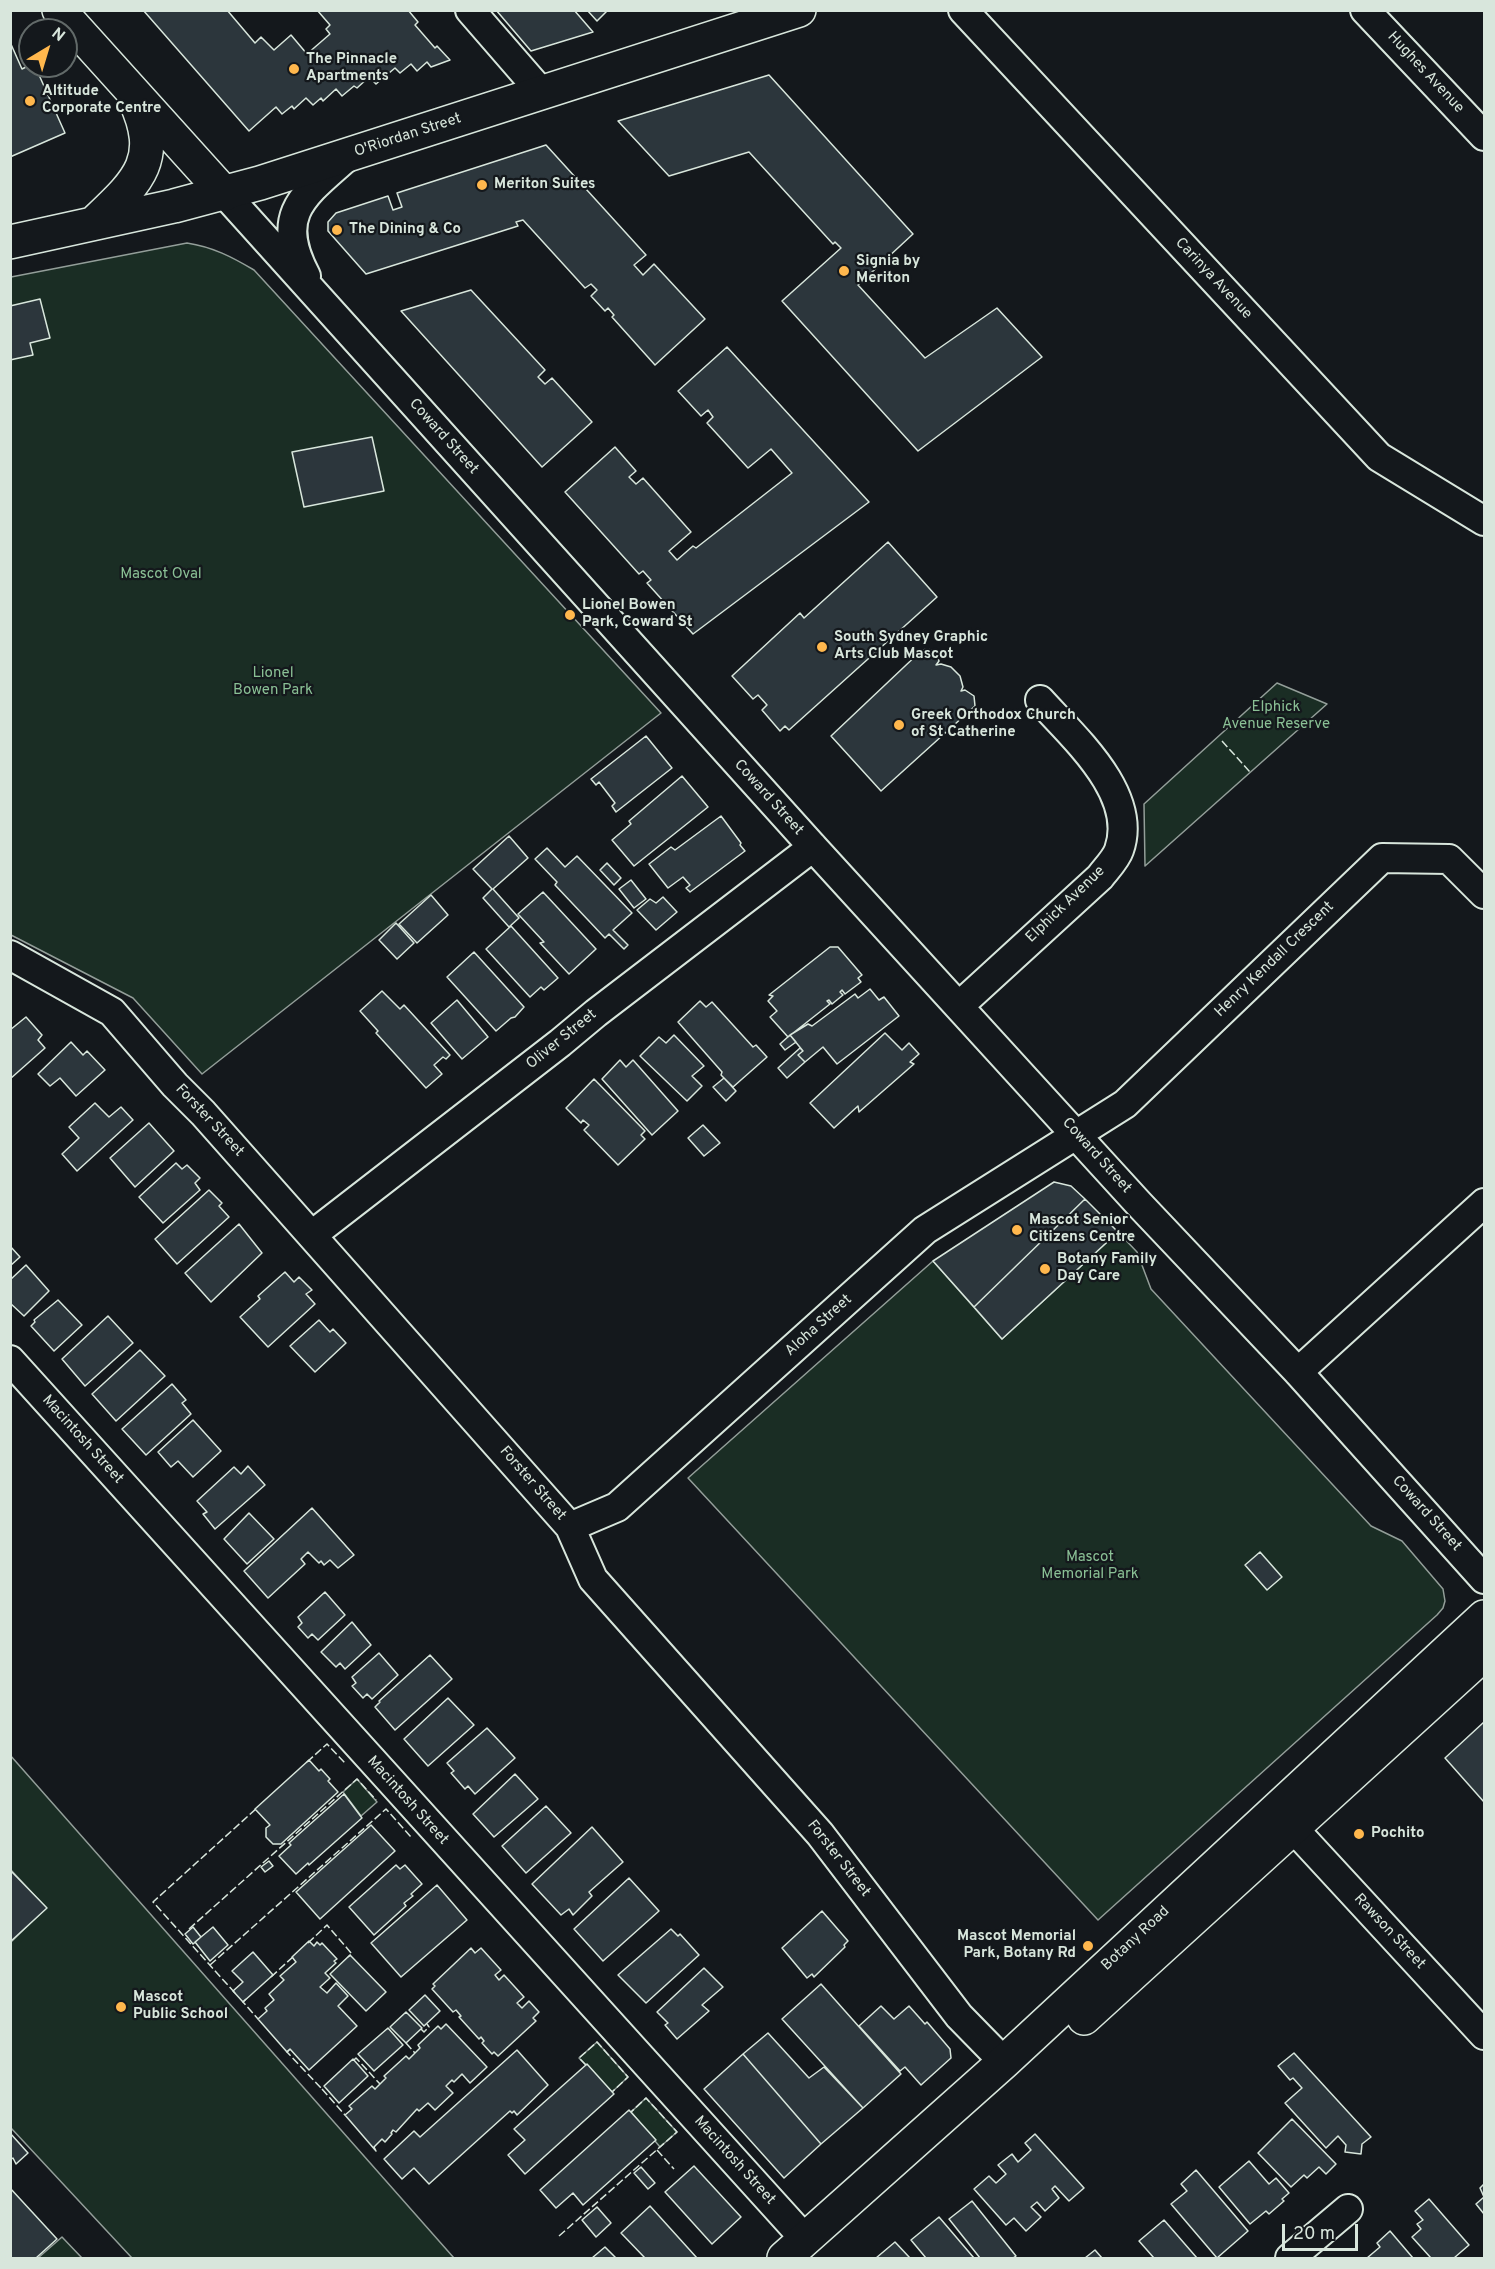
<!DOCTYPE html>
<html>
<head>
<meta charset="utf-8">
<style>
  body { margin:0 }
  #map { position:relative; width:1495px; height:2269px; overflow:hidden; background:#14181c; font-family:Overpass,sans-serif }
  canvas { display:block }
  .frame { position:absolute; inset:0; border:12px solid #d8e6dc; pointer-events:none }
  .north { position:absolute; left:18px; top:18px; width:60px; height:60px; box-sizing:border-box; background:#14181c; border:2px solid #626a69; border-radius:50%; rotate:38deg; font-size:16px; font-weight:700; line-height:24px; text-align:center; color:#d8e6dc }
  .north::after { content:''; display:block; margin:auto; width:21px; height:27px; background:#ffb74d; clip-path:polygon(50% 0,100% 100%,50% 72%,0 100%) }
  .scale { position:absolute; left:1282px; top:2224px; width:76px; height:27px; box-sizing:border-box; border:3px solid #d8e6dc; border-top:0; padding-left:8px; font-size:18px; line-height:21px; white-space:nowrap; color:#d8e6dc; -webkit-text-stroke:4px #14181c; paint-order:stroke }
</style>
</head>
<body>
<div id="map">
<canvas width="1495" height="2269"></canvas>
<div class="frame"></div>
<div class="north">N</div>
<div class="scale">20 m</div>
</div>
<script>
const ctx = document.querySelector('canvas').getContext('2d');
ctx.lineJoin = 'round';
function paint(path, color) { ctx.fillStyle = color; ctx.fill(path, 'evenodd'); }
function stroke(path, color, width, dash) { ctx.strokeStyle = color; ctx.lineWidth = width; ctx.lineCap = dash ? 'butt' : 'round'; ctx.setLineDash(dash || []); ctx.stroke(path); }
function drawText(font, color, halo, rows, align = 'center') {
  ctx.font = font + ' Overpass,sans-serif'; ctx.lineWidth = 4.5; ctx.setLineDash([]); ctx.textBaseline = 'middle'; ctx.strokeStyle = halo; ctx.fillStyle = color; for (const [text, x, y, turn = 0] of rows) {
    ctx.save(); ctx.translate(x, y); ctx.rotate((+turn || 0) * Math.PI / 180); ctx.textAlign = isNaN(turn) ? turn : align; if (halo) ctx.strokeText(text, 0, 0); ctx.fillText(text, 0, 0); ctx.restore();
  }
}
const green = new Path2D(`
  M187,243c26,4 45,14 67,27l407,443 -459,361 -69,-76 -122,-63v-658z
  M1277,683l50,21 -182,162 -1,-62z
  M1118,1232l19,20 14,37 220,237 31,15 41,48 2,12 -2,7 -6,7 -339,305 -410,-442 245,-217 69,78z
  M10,1755l444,503h-322l-121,-130v-186l35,-34 -35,-38z
  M357,1779l20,23 -16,14 -18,-24z
  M597,2042l31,35 -16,15 -33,-34z
  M646,2098l31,34 -17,15 -29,-35z
  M62,2237l20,21h-44z`);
paint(green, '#1a2d24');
stroke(green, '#939e99', 1.5);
const building = new Path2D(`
  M143,10h84l28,33 6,-6 13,13 17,-15 16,19 23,-20 -4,-5 4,-4 -13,-15h91l10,12 -3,3 20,23 2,-2 13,14 -19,7 -4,-5 -10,9 -6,-7 -11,9 -5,-5 -19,16 -7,-7 -12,11 -3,-2 -12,10 -6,-7 -13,12 -2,-3 -8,7 -7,-7 -12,11 -2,-3 -10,8 -6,-7 -27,24z
  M496,10h78l19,22 -62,19z
  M587,10h21l-11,11z
  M10,42l12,27 8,-4 5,1 30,67 -55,24z
  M769,75l144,159 -55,51 67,73 72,-50 45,49 -124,94 -136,-150 59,-53 -6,-6 -2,2 -84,-92 -80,24 -51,-55z
  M546,145l100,110 -12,10 9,10 11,-11 51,55 -50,46 -43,-48 2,-2 -6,-7 -3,3 -14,-15 6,-6 -6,-6 -6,4 -62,-68 -7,2 2,4 -152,48 -38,-43v-9l8,-9 52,-17 5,14 9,-3 -5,-14z
  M471,290l74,80 -7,7 7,7 7,-6 40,44 -50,45 -141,-156z
  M40,299l10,39 -20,5 3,12 -23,5v-54z
  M727,347l142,155 -176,132 -46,-51 4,-3 -8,-9 -4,3 -74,-82 50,-45 21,24 -7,6 7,7 7,-6 48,54 -22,19 8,9 16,-14 3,2 96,-75 -21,-24 -23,19 -41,-45 6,-6 -5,-7 -7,6 -23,-25z
  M372,437l12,54 -80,16 -12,-55z
  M888,542l49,55 -148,133 -4,-4 -5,5 -18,-21 5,-5 -9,-10 -5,4 -21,-23 68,-63 4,5z
  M928,649l5,2 4,5 2,5 -3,4 5,-1 10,3 9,9 3,11 -2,4 4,-1 9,6 1,10 -94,85 -50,-55 91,-86z
  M646,736l26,32 -56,44 -4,-6 3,-3 -16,-21 -3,3 -5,-6z
  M682,776l26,31 -74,59 -22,-26 19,-16 -2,-3z
  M721,816l20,27 -1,2 5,6 -55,41 -4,-4 4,-3 -7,-8 -15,11 -19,-24 22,-17 4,3z
  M509,836l19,22 -35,31 26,29 -10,9 -26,-29 9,-9 -19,-20z
  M547,848l18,19 12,-11 55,57 -19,17 15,15 -4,4 -15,-15 -4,4 -50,-53 2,-3 -22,-23z
  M607,863l14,15 -7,7 -14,-15z
  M631,880l15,19 -12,9 -15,-19z
  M543,892l53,57 -27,25 -29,-31 4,-1 -26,-28z
  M431,895l17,20 -31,28 -18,-19z
  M663,897l14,15 -21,18 -19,-20 13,-11 6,4z
  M396,923l18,20 -17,16 -18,-19z
  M511,926l47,52 -14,12 -3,-3 -11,10 -44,-48z
  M830,947h8l24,28 -4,3 3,4 -16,12 -3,-4 -2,2 3,3 -11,9 -3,-4 -2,1 3,3 -42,33 -18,-20 7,-6 -9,-10 5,-5 -4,-1z
  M474,952l50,55 -9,10 -4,1 -15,13 -49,-54z
  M870,989l9,11 5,-3 15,19 -62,48 -14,-17 -18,15 -7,-7 5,-4 -13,-16 18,-11 4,2 43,-32 3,4z
  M382,991l18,18 4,-4 46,50 -4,4 -3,-2 -9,8 8,9 -16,14 -50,-55 2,-2 -18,-20z
  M457,1000l31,37 -26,22 -31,-36z
  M700,1001l6,6 6,-5 41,45 3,-2 11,12 -34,30 -12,-12 1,-3 -44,-50z
  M26,1017l16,18 -4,5 7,8 -35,31v-49z
  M885,1033l17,17 7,-7 10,11 -9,8 4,2 -55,48 -1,-6 -24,22 -24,-25z
  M674,1035l30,31 -12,10 10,10 -15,15 -47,-45 19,-19 7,6z
  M790,1035l6,7 -11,8 -5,-6z
  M71,1042l12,13 4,-4 18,19 -29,26 -16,-18 -10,8 -12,-12z
  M800,1048l3,3 -5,4 7,7 -18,16 -9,-10z
  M620,1060l6,7 7,-7 45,51 -26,24 -50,-56z
  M724,1078l12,13 -10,10 -13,-14z
  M594,1079l51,52 -4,4 4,4 -27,26 -34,-35 5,-5 -6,-5 -2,3 -15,-15z
  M95,1103l14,14 12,-10 12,13 -56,51 -15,-17 17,-16 -10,-11z
  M149,1123l25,28 -39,36 -25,-29z
  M703,1125l17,18 -16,13 -16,-18z
  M176,1163l6,6 5,-4 13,13 -5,5 5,7 -37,33 -24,-26z
  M1054,1182l17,4 14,13 -111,108 -41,-46z
  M209,1190l13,13 -3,3 10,11 -52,47 -22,-25z
  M1085,1199l33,33 -116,107 -28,-32z
  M239,1224l23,29 -51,49 -26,-29z
  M10,1246l10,11 -10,9z
  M26,1265l23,26 -25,25 -14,-13v-23z
  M285,1272l9,10 5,-5 13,13 -6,4 9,10 -47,43 -28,-30 20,-18 -2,-3z
  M58,1300l24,25 -28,26 -23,-25 4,-4 -1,-2z
  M108,1316l25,27 -48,43 -23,-27z
  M319,1320l11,12 3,-3 13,14 -31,29 -25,-26z
  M140,1350l25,26 -49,45 -24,-27z
  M172,1384l14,16 -4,3 9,11 -45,41 -24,-26z
  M193,1420l28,31 -28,26 -15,-16 -7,6 -13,-15z
  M248,1466l17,19 -50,44 -12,-15 4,-2 -10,-11 37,-34 7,7z
  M312,1508l42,47 -16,13 -8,-8 -6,5 -3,-4 -2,2 -11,-11 -7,7 4,5 -37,34 -24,-27z
  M249,1513l25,26 -27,25 -23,-25z
  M1260,1552l22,25 -15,13 -22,-25z
  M325,1592l20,23 -27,25 -6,-6 -4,4 -10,-11 4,-4 -4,-6z
  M352,1622l19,23 -26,24 -5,-6 -4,4 -15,-15z
  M379,1653l19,22 -26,24 -5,-5 -4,4 -11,-12 4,-3 -4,-6z
  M430,1655l22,24 -57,51 -20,-23 5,-5 -1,-1z
  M448,1698l26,27 -46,41 -24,-27z
  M1484,1722v80l-39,-44z
  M487,1728l28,30 -40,36 -7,-8 -3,3 -14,-16 3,-2 -7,-8z
  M309,1760l10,11 2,-2 9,10 -2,2 10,11 -57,52h-8l-7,-7v-9l4,-3 -15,-16z
  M515,1774l23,25 -44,38 -21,-23z
  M344,1794l18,24 -53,47 -1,-2 -12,11 -17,-18 12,-11 -2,-2z
  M546,1806l25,27 -45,40 -24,-27z
  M371,1825l24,26 -75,68 -24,-27z
  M592,1827l31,35 -34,30 3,4 -19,19 -4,-6 -8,6 -29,-31z
  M269,1861l4,5 -8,6 -4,-5z
  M396,1865l4,4 5,-4 17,19 -11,10 2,2 -9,7 2,3 -32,29 -25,-28z
  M10,1870l37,38 -37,34z
  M629,1878l30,33 -56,50 -29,-32z
  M437,1885l30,35 -66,57 -30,-34z
  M822,1911l26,30 -4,4 1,2 -31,30 -2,-3 -5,4 -25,-30z
  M193,1927l8,10 -8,7 -8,-10z
  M213,1927l15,18 -18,16 -15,-19z
  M671,1929l7,7 2,-2 19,21 -53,48 -28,-28z
  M309,1941l5,5 3,-4 3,3 2,-2 15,16 -3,2 2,2 -11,10 5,5 -10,9 7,6 9,-10 12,13 -10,10 19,20 -48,44 -19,-21 -3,3 -29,-33 9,-8 -2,-3 9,-8 -5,-6 15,-14 -4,-4 16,-14 -4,-5z
  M471,1948l4,5 6,-5 20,22 -6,5 4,5 5,-5 20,22 -7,6 5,5 7,-7 10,11 -6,6 3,3 -38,35 -4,-4 -2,2 -10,-11 2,-2 -3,-4 -2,2 -20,-22 2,-1 -5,-6 -3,2 -21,-23 3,-3 -2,-2z
  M253,1952l20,23 -30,27 -10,-11 10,-9 -11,-11z
  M350,1955l36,37 -20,19 -36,-37z
  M704,1968l19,19 -21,18 7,6 -32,28 -12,-14 3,-2 -11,-11z
  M821,1984l80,90 -38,34 -81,-89z
  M425,1995l15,16 -16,15 -15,-16z
  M881,2006l13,13 15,-13 16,18 2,-2 23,27 1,9 -30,27 -16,-18 -5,4 -41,-45z
  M406,2012l16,16 -16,15 -16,-16z
  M446,2024l41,43 -17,16 -8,-9 -8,8 -2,-2 -6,6 7,7 -18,17 -7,-7 -9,8 -2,-2 -21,23 -3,-2 -2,3 1,1 -7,8 -3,-3 -8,8 2,4 -31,-36 7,-6 -3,-3 23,-20 3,3 11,-11 -2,-2 22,-20 3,3 11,-11 -2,-3 20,-19 3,3z
  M388,2028l15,17 -29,26 -16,-17z
  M768,2033l41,45 15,-11 39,41 -42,36 -78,-90z
  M517,2050l31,35 -31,30 -3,-4 -2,2 -2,-2 -81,73 -15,-16 -12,11 -18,-20 30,-28 6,6z
  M1294,2053l77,84 -9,7 -1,10 -16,-2 1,-7 -8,-9 -12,12 -41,-45 17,-15 -9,-10 -3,2 -12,-14z
  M743,2054l78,90 -37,34 -80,-89z
  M353,2059l15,17 -29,27 -15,-17z
  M587,2064l27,30 -89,80 -17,-19 17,-15 -11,-11z
  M629,2110l27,30 -73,65 -10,-12 -17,15 -16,-18z
  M1292,2119l44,45 -10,10 -7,-7 -12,11 -3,-3 -13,12 -33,-34z
  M10,2133l18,20 -12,11 -3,-6 -3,2z
  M1035,2134l49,54 -15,13 -14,-15 -3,3 7,9 -14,13 -8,-9 -6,5 10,10 -15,14 -12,-13 -8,7 -32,-36 15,-13 7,7 10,-9 -8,-9 14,-11 6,8 13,-12 -6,-7z
  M1249,2161l20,23 7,-6 13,15 -7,6 2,2 -15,13 -3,-3 -16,13 -31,-37z
  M694,2166l47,51 -29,27 -47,-52z
  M641,2167l14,16 -7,6 -14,-16z
  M1196,2170l52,61 -31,27 -46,-54 16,-13 -6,-7z
  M1484,2184v30l-8,-10 8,-7 -4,-9z
  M10,2188l47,51 -21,19h-26z
  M1429,2199l40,46 -15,13h-23l-19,-21 9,-8 -4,-5 6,-4 -8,-9z
  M972,2201l44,55 -3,2h-33l-31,-39z
  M650,2206l47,52h-52l-24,-25z
  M597,2207l14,16 -15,14 -14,-17z
  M939,2217l35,41h-48l-15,-18z
  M1164,2220l33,38h-43l-15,-17z
  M1390,2231l23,27h-46l13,-11 -3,-4z
  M895,2242l15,16h-34z
  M605,2247l11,11h-24z
  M1095,2250l7,8h-17z`);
paint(building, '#2c363c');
stroke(building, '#d8e6dc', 1.5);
const minor = new Path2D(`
  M470,10l72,83
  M963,10l416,447 105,64
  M1365,10l119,126
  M225,194l588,653 326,357 159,168 186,207
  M306,276c-33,-62 -2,-81 42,-120
  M10,955l102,57 63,73 28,28 367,414 23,52 227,255 139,182 45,46
  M959,1006l141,-129c6,-8 16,-18 19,-27 20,-56 -46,-113 -79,-150
  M312,1235l248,-192 36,-30 217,-166
  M10,1360l795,879
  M1298,1372l186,-169
  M570,1527l47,-20 308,-277 200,-126 257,-246 67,1 35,35
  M1293,1828l191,207
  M1290,2258l58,-49`);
const major = new Path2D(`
  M59,10l166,184
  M94,223c43,-41 69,-62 41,-123
  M10,242l164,-36 86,-23 539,-173
  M1084,2018l400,-364
  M784,2258l220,-196 480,-445`);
stroke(minor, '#d8e6dc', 32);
stroke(major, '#d8e6dc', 36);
stroke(minor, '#14181c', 28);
stroke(major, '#14181c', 33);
stroke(new Path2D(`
  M1222,741l28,31
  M307,1762l20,-18 18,19
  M189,1929l168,-150 19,21
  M308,1943l19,-18 25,29 -4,3
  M210,1965l176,-156 25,28
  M271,1977l24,-22
  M235,1993l-82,-91 105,-95
  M246,1999l-3,3 15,17
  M421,2029l3,3 5,-5 -2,-3
  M406,2043l9,10
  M289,2050l-2,2 35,37
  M354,2060l2,-2 24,26
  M586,2065l-7,-7 18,-16 31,35 -16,15
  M322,2089l23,26
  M657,2150l17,19
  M559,2236l118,-104 -31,-34 -15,14`), '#d8e6dc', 1.5, [8, 3]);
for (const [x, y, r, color] of [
  [294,69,6,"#ffb74d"],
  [30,101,6,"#ffb74d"],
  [482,185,6,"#ffb74d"],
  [337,230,6,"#ffb74d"],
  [844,271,6,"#ffb74d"],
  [570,615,6,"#ffb74d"],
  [822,647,6,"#ffb74d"],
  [899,725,6,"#ffb74d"],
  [1017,1230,6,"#ffb74d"],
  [1045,1269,6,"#ffb74d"],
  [1359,1834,6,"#ffb74d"],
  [1088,1946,6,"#ffb74d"],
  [121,2007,6,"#ffb74d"]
]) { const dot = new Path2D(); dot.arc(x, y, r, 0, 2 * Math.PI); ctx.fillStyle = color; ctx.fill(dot); stroke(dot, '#14181c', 2); }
drawText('bold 15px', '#d8e6dc', '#14181c', [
  ["The Pinnacle",306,60],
  ["Apartments",306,77],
  ["Altitude",42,92],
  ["Corporate Centre",42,109],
  ["Meriton Suites",494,185],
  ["The Dining & Co",349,230],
  ["Signia by",856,262],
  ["Meriton",856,279],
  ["Lionel Bowen",582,606],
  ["Park, Coward St",582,623],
  ["South Sydney Graphic",834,638],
  ["Arts Club Mascot",834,655],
  ["Greek Orthodox Church",911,716],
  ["of St Catherine",911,733],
  ["Mascot Senior",1029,1221],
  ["Citizens Centre",1029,1238],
  ["Botany Family",1057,1260],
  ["Day Care",1057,1277],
  ["Pochito",1371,1834],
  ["Mascot Memorial",1076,1937,"right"],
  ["Park, Botany Rd",1076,1954,"right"],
  ["Mascot",133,1998],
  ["Public School",133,2015]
], 'left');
drawText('15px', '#d8e6dc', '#14181c', [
  ["Hughes Avenue",1425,73,47],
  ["O'Riordan Street",408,136,-18],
  ["Carinya Avenue",1213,279,47],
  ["Coward Street",443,437,48],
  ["Coward Street",768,798,48],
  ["Elphick Avenue",1066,905,-44],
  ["Henry Kendall Crescent",1275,960,-44],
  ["Oliver Street",562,1040,-39],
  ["Forster Street",209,1121,47],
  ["Coward Street",1096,1156,48],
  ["Aloha Street",819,1326,-42],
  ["Macintosh Street",82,1440,48],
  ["Forster Street",532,1484,49],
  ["Coward Street",1426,1514,48],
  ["Macintosh Street",407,1801,48],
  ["Forster Street",838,1859,52],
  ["Rawson Street",1389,1932,47],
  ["Botany Road",1136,1939,-43],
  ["Macintosh Street",734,2161,48]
]);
drawText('15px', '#8ac095', '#14181c', [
  ["Mascot Oval",161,575],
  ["Lionel",273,674],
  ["Bowen Park",273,691],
  ["Elphick",1276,708],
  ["Avenue Reserve",1276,725],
  ["Mascot",1090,1558],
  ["Memorial Park",1090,1575]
]);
</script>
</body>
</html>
